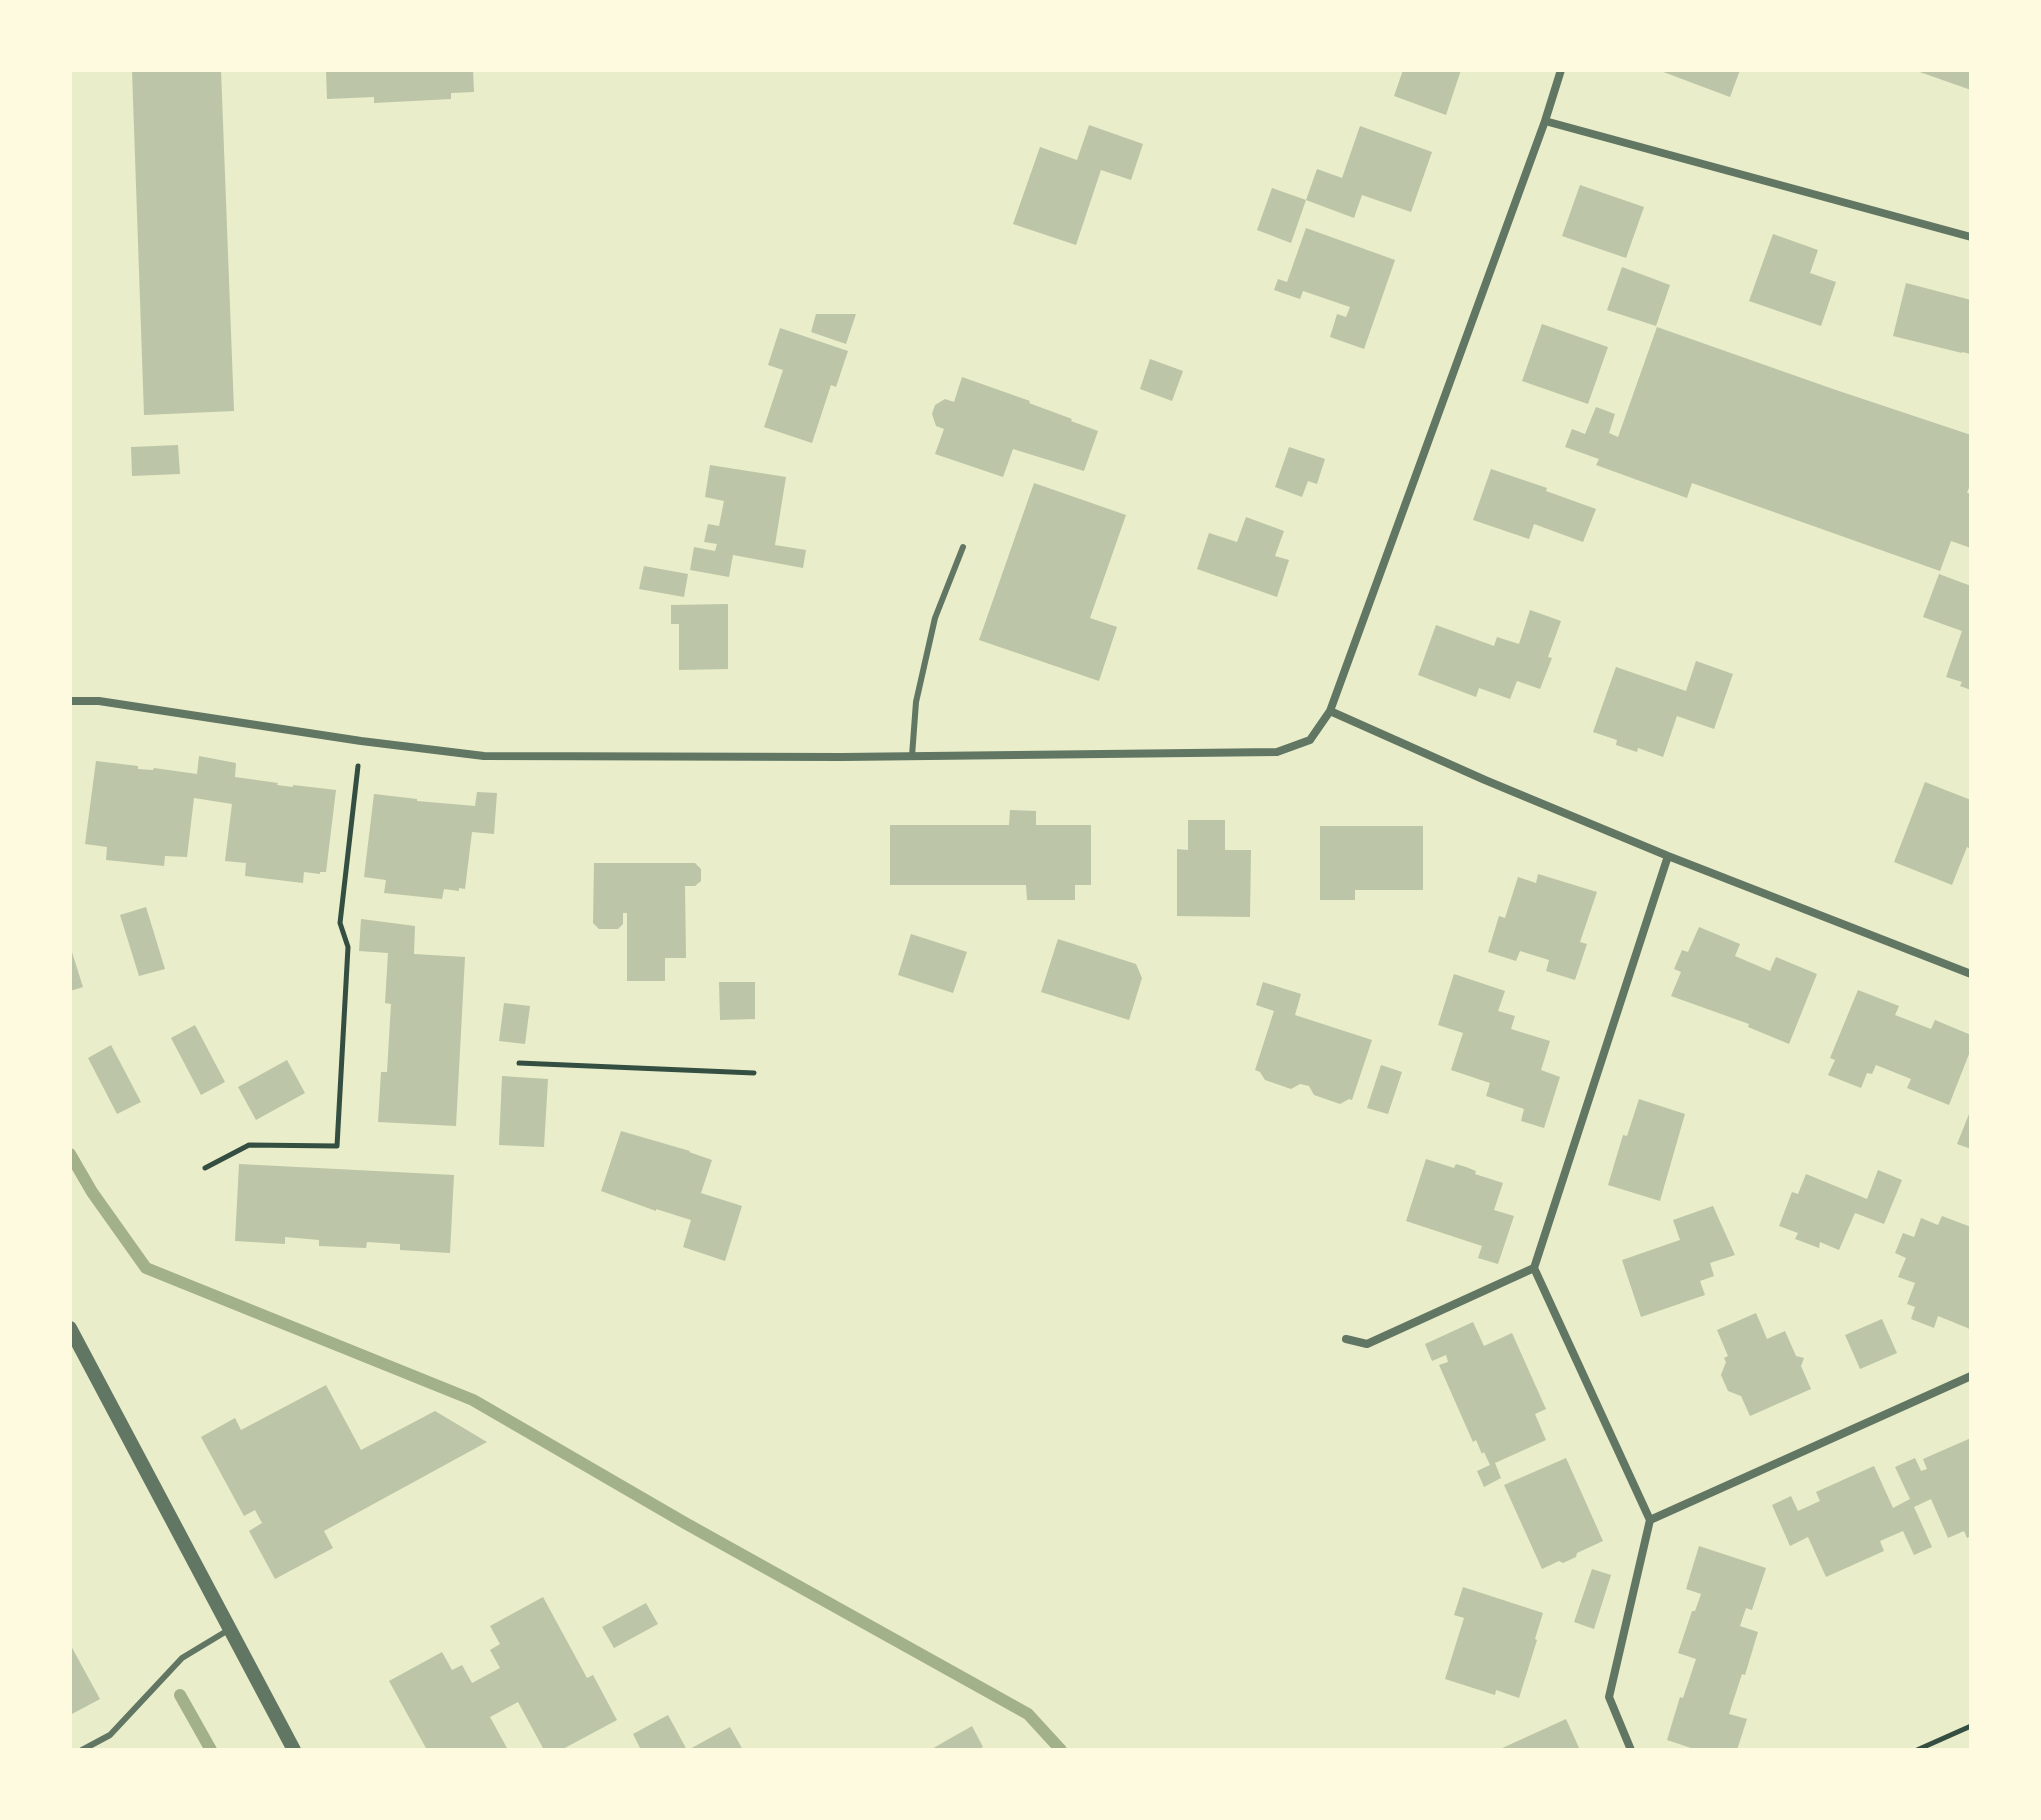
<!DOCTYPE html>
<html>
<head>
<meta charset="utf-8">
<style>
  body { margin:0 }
  #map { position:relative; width:2041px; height:1820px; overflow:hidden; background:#e9edc9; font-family:"Sofia Sans Condensed",sans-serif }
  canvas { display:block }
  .frame { position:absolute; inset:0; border:72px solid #fefae0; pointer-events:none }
</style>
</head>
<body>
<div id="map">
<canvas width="2041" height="1820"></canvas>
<div class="frame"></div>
</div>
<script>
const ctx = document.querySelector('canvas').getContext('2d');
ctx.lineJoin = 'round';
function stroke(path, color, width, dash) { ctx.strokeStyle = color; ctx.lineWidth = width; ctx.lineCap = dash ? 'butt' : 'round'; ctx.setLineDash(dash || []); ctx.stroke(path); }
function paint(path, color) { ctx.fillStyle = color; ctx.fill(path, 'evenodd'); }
stroke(new Path2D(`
  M70,1154l22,38 54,76 327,132 212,123 343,191 33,36
  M180,1695l31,55`), '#a3b18a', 12);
paint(new Path2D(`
  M132,70h89l13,341 -90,4z
  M326,70h147l1,22 -23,1v6l-77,4v-6l-47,2z
  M1403,70h58l-15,45 -52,-19z
  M1658,70h82l-10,27z
  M1914,70h57v20z
  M1089,125l54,19 -12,36 -30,-10 -25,75 -63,-21 27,-77 37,13z
  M1360,126l72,26 -21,60 -49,-17 -8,23 -48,-18 11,-31 25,9z
  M1580,185l64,22 -18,51 -64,-22z
  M1272,188l34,12 -15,43 -34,-13z
  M1306,228l89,32 -31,89 -34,-12 7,-23 9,3 4,-10 -47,-16 -3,8 -26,-9 4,-11 9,3z
  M1773,234l45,16 -8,23 26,9 -15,44 -72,-25z
  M1622,267l48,18 -14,41 -49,-16z
  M1906,283l65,17v54l-9,-2v1l-69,-17z
  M816,314h40l-10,30 -35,-12z
  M1542,324l66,23 -20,57 -66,-23z
  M1657,327l176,62 138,46v47l-4,11 4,1v54l-20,-7 -11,30 -248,-88 -5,15 -91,-33 3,-6 -34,-12 7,-18 13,5 11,-27 19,7 -6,19 9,4z
  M780,328l68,23 -12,36 -5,-2 -19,58 -48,-16 19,-57 -15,-5z
  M1150,359l33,12 -11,30 -32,-12z
  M962,377l68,24 -1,2 43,16 -1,2 27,10 -14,40 -71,-22 -10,28 -68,-23 9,-25 -8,-3 -4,-12 3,-9 10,-6 9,3z
  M178,445l2,29 -48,2 -1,-29z
  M1289,447l36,12 -8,25 -9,-3 -6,16 -27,-10z
  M710,465l76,12 -11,68 31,5 -3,18 -70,-13 -4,22 -39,-7 4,-23 21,4 2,-7 -13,-2 4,-18 11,2 5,-25 -19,-4z
  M1491,469l56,19 -1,3 50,18 -13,33 -49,-18 -5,15 -56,-19z
  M1034,483l92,32 -36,103 27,9 -18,54 -120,-41z
  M1246,517l38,14 -9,25 14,4 -12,37 -80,-28 12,-36 28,9z
  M644,566l44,8 -4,23 -45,-8z
  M1939,574l32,12v104l-11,-4 2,-4 -16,-5 16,-46 -39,-14z
  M728,604v65l-49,1v-46h-8v-19z
  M1530,610l31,11 -13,36 4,1 -12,31 -23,-8 -7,18 -31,-11 -3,9 -58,-22 18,-50 58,21 3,-9 22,7z
  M1696,661l37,13 -19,55 -37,-13 -14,41 -25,-9 -1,4 -21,-7 1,-5 -24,-8 23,-65 70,24z
  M199,756l37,7 -1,14 43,6 -1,2 16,2v-2l43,5 -10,82h-6v2l-16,-2 -1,11 -58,-7 1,-13 -21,-2 7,-57 -38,-6 -7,59 -22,-1 -1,10 -58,-6 1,-13 -22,-3 11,-83 42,5v3l15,1 1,-2 43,6z
  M1925,782l46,18v49l-4,-2 -15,38 -58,-23z
  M477,792l20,1 -3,41 -22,-2 -7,57 -6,-1v3l-15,-2 -2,10 -58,-6 2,-13 -22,-3 10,-83 43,5v2l58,5z
  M1010,810l26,1v14h55v60h-16v15h-48l-1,-15h-136v-60h119z
  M1188,820h37v30h26l-1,67 -73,-1v-67l11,1z
  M1320,826h103v64h-68v10h-35z
  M594,863h101l6,6v12l-6,5h-10l1,72h-21v23h-38v-68h-4v11l-5,5h-19l-6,-6z
  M1538,874l59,18 -17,50 7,2 -12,36 -29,-9 3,-11 -29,-9 -4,10 -28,-9 11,-36 6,2 13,-41 18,6z
  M146,907l19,62 -26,7 -19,-61z
  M361,919l54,7 -1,28 51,3 -9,169 -78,-4 3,-50h6l4,-68 -6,-1 3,-50 -29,-2z
  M1699,927l41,17 -5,12 35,15 6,-14 41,17 -28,70 -41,-17 1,-3 -78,-28 10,-24 -7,-3 8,-19 6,2z
  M911,934l56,18 -14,41 -55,-18z
  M1058,939l78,25 6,14 -13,42 -88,-28z
  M70,946l13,41 -13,4z
  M1454,974l51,17 -7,20 17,5 -4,13 39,12 -9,29 19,7 -16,51 -23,-7 3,-12 -38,-13 4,-13 -39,-13 12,-37 -25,-8z
  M719,982h36v37l-35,1z
  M1263,982l38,12 -6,21 77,25 -20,60 -3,-1 -9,5 -26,-9 -5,-9 -9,-2 -9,5 -26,-9 -5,-8 -5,-2 19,-59 -18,-6z
  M1858,990l41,16 -4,9 36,14 4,-9 36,15v14l-22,56 -42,-17 4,-9 -35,-14 -4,9 -5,-1 -6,15 -33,-13 7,-15 -5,-2z
  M504,1003l26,3 -5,38 -26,-3z
  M195,1025l30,57 -24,13 -30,-57z
  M111,1045l30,57 -24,12 -29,-56z
  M287,1060l18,33 -49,27 -18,-33z
  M1381,1065l21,7 -14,42 -21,-6z
  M502,1076l46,3 -4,68 -45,-2z
  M1639,1099l46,15 -25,87 -52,-16 15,-50 4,1z
  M1971,1109v40l-14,-5z
  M621,1131l69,20 -1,1 23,8 -11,33 41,13 -17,55 -42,-14 8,-27 -35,-11v2l-55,-20z
  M1426,1159l28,9 2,-4 10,3 10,4 -1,3 28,9 -9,27 20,6 -16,48 -20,-6 4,-12 -76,-25z
  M239,1164l215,11 -4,78 -50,-3v-6l-33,-2 -1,6 -47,-2v-6l-34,-3v7l-50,-3z
  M1878,1170l24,10 -18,44 -29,-11 -16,37 -19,-8 -1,6 -24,-9 3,-6 -19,-7 13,-34 6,2 8,-20 61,25z
  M1713,1206l22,49 -25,8 4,13 -14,5 5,14 -64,22 -19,-57 58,-20 -7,-20z
  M1942,1216l29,11 -1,102 -32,-13 -4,12 -23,-9 4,-12 -8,-3 8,-21 -17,-6 8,-19 -11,-5 8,-20 11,4 7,-19 17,7z
  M1756,1313l11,26 18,-8 11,25 8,2 -3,8 10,23 -61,27 -9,-20 -13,-5 -7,-16 5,-13 -2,-4 4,-2 -11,-26z
  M1882,1319l15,34 -37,16 -15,-34z
  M1473,1322l11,24 28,-13 34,76 -11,5 11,26 -51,23 6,15 -17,9 -7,-16 13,-6 -6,-13 -2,2 -6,-14 -3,2 -34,-77 9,-3 -2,-7 -14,6 -7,-17z
  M326,1385l35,65 74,-39 52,31 -163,89 9,17 -58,31 -26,-48 13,-8 -7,-13 -11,6 -43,-79 34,-19 6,12z
  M1971,1438v98l-4,2 -3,-7 -16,7 -17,-39 -17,8 18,40 -18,8 -11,-24 -23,10 4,10 -58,26 -18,-40 -18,9 -18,-41 19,-9 7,15 22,-10 -4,-9 58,-26 19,42 17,-9 -15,-32 20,-9 6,13 6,-2 -4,-10z
  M1566,1458l37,83 -26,12 -1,4 -13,6 -4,-2 -17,8 -38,-84z
  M1699,1546l67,22 -14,42 -6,-2 -6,18 18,6 -13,43 -3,-1 -13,40 18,5 -10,31h-40l-30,-10 13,-43 3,1 13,-39 -18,-6 14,-42h3l6,-17 -15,-5z
  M1592,1569l19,6 -17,54 -20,-7z
  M1463,1587l80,26 -8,26 2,1 -18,58 -23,-8 -1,5 -50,-16 19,-61 -10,-3z
  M543,1597l44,81 6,-3 24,45 -56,30h-17l-26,-48 -28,15 18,33h-81l-38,-69 53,-29 10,18 10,-5 10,18 28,-15 -10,-18 10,-6 -10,-18z
  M646,1603l12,21 -44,24 -12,-21z
  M70,1644l30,55 -30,16z
  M668,1715l19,35h-46l-8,-16z
  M1566,1719l14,31h-82z
  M972,1726l11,21 -6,3h-47z
  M730,1727l13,23h-55z`), '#bcc5a7');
stroke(new Path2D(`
  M519,1063l235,10
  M205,1168l44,-23 88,1 11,-199 -8,-24 18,-157
  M1917,1750l54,-24`), '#344e41', 5);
stroke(new Path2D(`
  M912,756l4,-54 19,-84 28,-71
  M82,1750l28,-15 72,-77 48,-29`), '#617663', 6);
stroke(new Path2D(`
  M1545,121l426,116
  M70,701h29l262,40 123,15 358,1 435,-5 33,-12 20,-29 215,-590 16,-51
  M1330,711l155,69 183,76 303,118
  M1346,1339l21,5 167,-76
  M1650,1520l321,-144
  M1631,1750l-22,-53 41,-177 -116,-252 134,-412`), '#617663', 8);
stroke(new Path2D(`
  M70,1328l224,422`), '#617663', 14);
</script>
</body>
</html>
